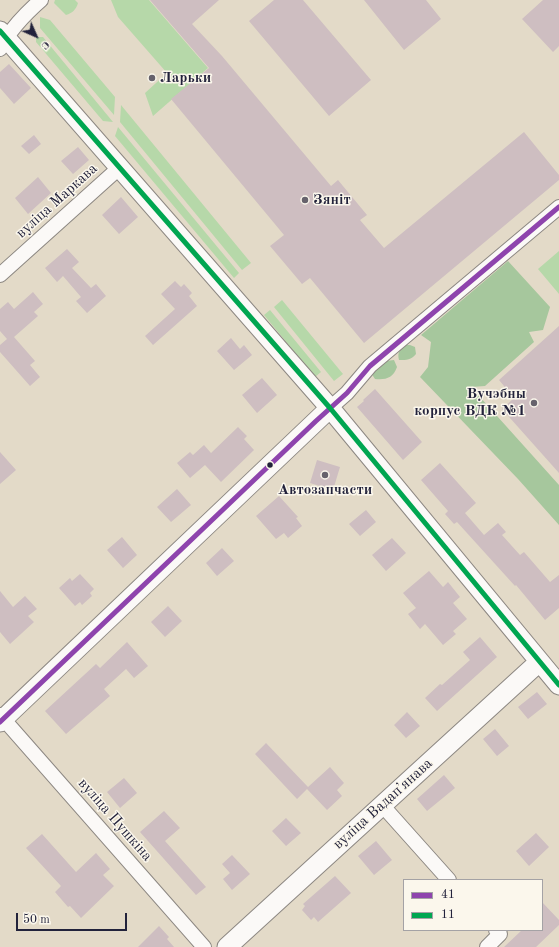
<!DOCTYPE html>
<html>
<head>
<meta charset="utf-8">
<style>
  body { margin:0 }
  #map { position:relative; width:559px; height:947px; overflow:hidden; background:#e3dac8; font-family:"Old Standard TT",serif }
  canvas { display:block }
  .legend { position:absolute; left:403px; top:879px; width:140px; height:52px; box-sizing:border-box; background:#fbf7ec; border:1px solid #a4a2a5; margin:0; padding:5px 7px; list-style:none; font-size:12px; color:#22223b }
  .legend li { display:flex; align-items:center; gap:8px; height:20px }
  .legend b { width:20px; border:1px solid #a4a2a5 }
  .north { position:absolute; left:16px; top:16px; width:40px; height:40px; -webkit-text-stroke:3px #fbf7ec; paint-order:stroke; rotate:135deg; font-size:11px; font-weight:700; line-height:16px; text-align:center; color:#22223b }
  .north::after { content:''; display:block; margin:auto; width:14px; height:18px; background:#22223b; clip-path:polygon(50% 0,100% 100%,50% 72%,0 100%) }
  .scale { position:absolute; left:16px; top:913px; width:111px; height:18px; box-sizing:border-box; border:2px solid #22223b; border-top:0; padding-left:5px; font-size:12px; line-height:14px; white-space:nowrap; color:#22223b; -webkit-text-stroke:3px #fbf7ec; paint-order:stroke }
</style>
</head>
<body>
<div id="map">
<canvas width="559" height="947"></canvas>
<ul class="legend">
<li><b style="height:5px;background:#8e44ad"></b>41</li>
<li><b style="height:5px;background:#00a651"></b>11</li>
</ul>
<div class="north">С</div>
<div class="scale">50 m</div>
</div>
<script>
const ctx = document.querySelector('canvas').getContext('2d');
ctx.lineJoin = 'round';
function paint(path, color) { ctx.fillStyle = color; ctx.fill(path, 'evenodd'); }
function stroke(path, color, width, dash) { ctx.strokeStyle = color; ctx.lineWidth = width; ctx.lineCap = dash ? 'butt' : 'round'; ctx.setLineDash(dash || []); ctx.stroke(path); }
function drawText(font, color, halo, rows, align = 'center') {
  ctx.font = font + ' "Old Standard TT",serif'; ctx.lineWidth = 3; ctx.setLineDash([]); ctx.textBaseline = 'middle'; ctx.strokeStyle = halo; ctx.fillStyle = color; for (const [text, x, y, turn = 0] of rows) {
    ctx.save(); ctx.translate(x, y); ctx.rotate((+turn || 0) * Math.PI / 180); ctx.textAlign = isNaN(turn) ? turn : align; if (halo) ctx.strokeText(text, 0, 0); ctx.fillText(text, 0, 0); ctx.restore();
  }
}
paint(new Path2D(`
  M55,0h20l3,3c-2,7 -6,10 -12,12l-12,-12z
  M111,0h38l59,68 -55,48 -8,-23 22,-20 -49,-56z
  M40,17l10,3 65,77 -1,18 -74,-87z
  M36,37h7l70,85 -10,-1 -67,-79z
  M121,105l130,158 -9,7 -122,-148z
  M118,127l121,146 -5,5 -119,-142z
  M559,251v43l-21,-25z
  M282,300l61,74 -9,7 -60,-74z
  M270,310l51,62 -6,5 -51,-62z`), '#b6d8a9');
paint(new Path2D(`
  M508,261l42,46 -7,23 -14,2 5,10 -49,44 -14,1 88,98v40l-41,-46 -98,-102 8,-10 3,-25 -10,-7z
  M405,345h5l5,2 1,7c-5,6 -9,6 -17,6 -2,-8 1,-10 6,-15z
  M394,360l3,7c-4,11 -11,13 -22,12l-4,-6 15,-12z`), '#a6c79d');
paint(new Path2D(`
  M150,0h69l-27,24 30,32 109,130 7,-6 29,35 -7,5 24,28 140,-116 35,43v5l-195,163 -54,-65 -8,6 -32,-38 14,-11 -113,-136 38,-31z
  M274,0h29l68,80 -42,36 -80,-95z
  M364,0h62l15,19 -37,31z
  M543,0h16v46l-6,6 -31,-33z
  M9,64l22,24 -17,16 -14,-16v-16z
  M34,135l7,9 -12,10 -8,-8z
  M78,147l11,13 -16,14 -12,-13z
  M38,177l13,16 -23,21 -13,-16z
  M121,197l17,20 -19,17 -17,-19z
  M67,249l12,13 -7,6 19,20 5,-4 10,12 -19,17 -11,-12 5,-4 -18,-21 -6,6 -12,-14z
  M175,281l6,6 3,-3 8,9 -3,3 8,10 -44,39 -8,-9 30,-27 -14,-15z
  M33,292l10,12 -9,8 4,4 -24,21 21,24 -5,4 10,12 -10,9 -30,-34v-7l7,-6 -7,-8v-22l8,-7 6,7z
  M559,326v147l-57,-64 12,-11 -15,-18z
  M231,338l9,11 4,-4 8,10 -18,15 -17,-19z
  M262,378l15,17 -20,18 -15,-18z
  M375,389l47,53 -19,18 -46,-53 7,-6 -1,-1z
  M238,427l9,9 -3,3 10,11 -33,32 -16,-17 -15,13 -13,-15 13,-11 3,3 11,-10 7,8z
  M0,452l16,18 -16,14z
  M317,460l23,7 -7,23 -23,-7z
  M440,463l36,40 -11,10 19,22 14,-12 8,9 -4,3 18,20 4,-3 26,30 9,-7v33l-14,12 -29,-35 -1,1 -58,-64 -3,2 -9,-10 3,-3 -27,-31z
  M177,489l14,16 -20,17 -14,-15z
  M279,496l19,21 -2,1 6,8 -14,12 -4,-5 -8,6 -20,-23z
  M366,510l10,12 -16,14 -11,-12z
  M122,537l15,18 -14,13 -16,-18z
  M392,538l14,15 -20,18 -14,-16z
  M222,548l12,13 -17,15 -11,-13z
  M429,571l14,16 5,-5 12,15 -7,6 14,16 -14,12 3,3 -13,11 -18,-21 -5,5 -12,-15 8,-6 -13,-15z
  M80,574l14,15 -4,4 2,3 -10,9 -2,-3 -5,4 -16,-18 11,-10 2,3z
  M0,591l13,16 12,-11 12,13 -9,7 6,6 -24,22 -10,-12z
  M168,606l14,15 -17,16 -14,-15z
  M480,637l17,20 -60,54 -12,-13 15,-14 2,1 28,-25 -7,-8z
  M127,642l21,24 -14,12 -8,-9 -22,20 6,7 -44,38 -21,-23 51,-47 4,4z
  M537,692l10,12 -19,15 -10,-12z
  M407,712l13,14 -14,12 -12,-13z
  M495,729l14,17 -12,10 -14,-17z
  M266,743l42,44 22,-20 14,16 -7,7 5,6 -15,14 -20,-21 -10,10 -42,-45z
  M444,775l11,13 -28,23 -10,-12z
  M124,778l13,15 -17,15 -13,-16z
  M164,811l16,17 -15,13 41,46 -10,8 -56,-63z
  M286,818l15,15 -15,13 -14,-15z
  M536,833l13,14 -20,19 -13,-15z
  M42,834l34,38 20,-19 14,16 -7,6 11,11 -33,32 -11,-12 -2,1 -13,-15 6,-6 -35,-38z
  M376,841l16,19 -18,15 -16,-19z
  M232,855l18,19 -18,16 -9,-11 7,-6 -8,-9z
  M335,876l16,17 -33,29 -4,-5 -3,3 -9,-10 3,-4 -2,-2z
  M542,902l17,18v5l-23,22h-32l18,-17h20z
  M159,926l10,11 -2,2 7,8h-36z`), '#cebec1');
const street = new Path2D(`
  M0,49c10,-20 25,-35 41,-49
  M0,275l119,-107
  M330,408l17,-15 23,-27 189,-159
  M0,715l204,232
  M382,805l67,75
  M487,947l13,-13 -4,-4`);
const secondary = new Path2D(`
  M0,31l330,377 229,277
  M0,722l330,-314
  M227,947l312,-285`);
stroke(street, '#8c8782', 16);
stroke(secondary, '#8c8782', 21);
stroke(street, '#fbf9f7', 14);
stroke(secondary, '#fbf9f7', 19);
stroke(new Path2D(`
  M0,722l316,-301 31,-28 23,-27 189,-159`), '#8e44ad', 5);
stroke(new Path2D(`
  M0,31l330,377 229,277`), '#00a651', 5);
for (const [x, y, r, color] of [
  [152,78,4,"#66626c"],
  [305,200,4,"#66626c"],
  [534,403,4,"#66626c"],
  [270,465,3.5,"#22223b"],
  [325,475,4,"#66626c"]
]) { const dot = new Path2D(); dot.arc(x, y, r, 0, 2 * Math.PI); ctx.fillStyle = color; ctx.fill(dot); stroke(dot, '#fbf7ec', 1.5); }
drawText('bold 15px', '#22223b', '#fbf7ec', [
  ["Ларьки",160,78],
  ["Зяніт",313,200],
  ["Вучэбны",526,394,"right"],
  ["корпус ВДК №1",526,411,"right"],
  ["Автозапчасти",325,490,"center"]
], 'left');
drawText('15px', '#22223b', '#fbf7ec', [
  ["вуліца Маркава",57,201,-42],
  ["вуліца Вадапʼянава",383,804,-42],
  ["вуліца Пушкіна",115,820,49]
]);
</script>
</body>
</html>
